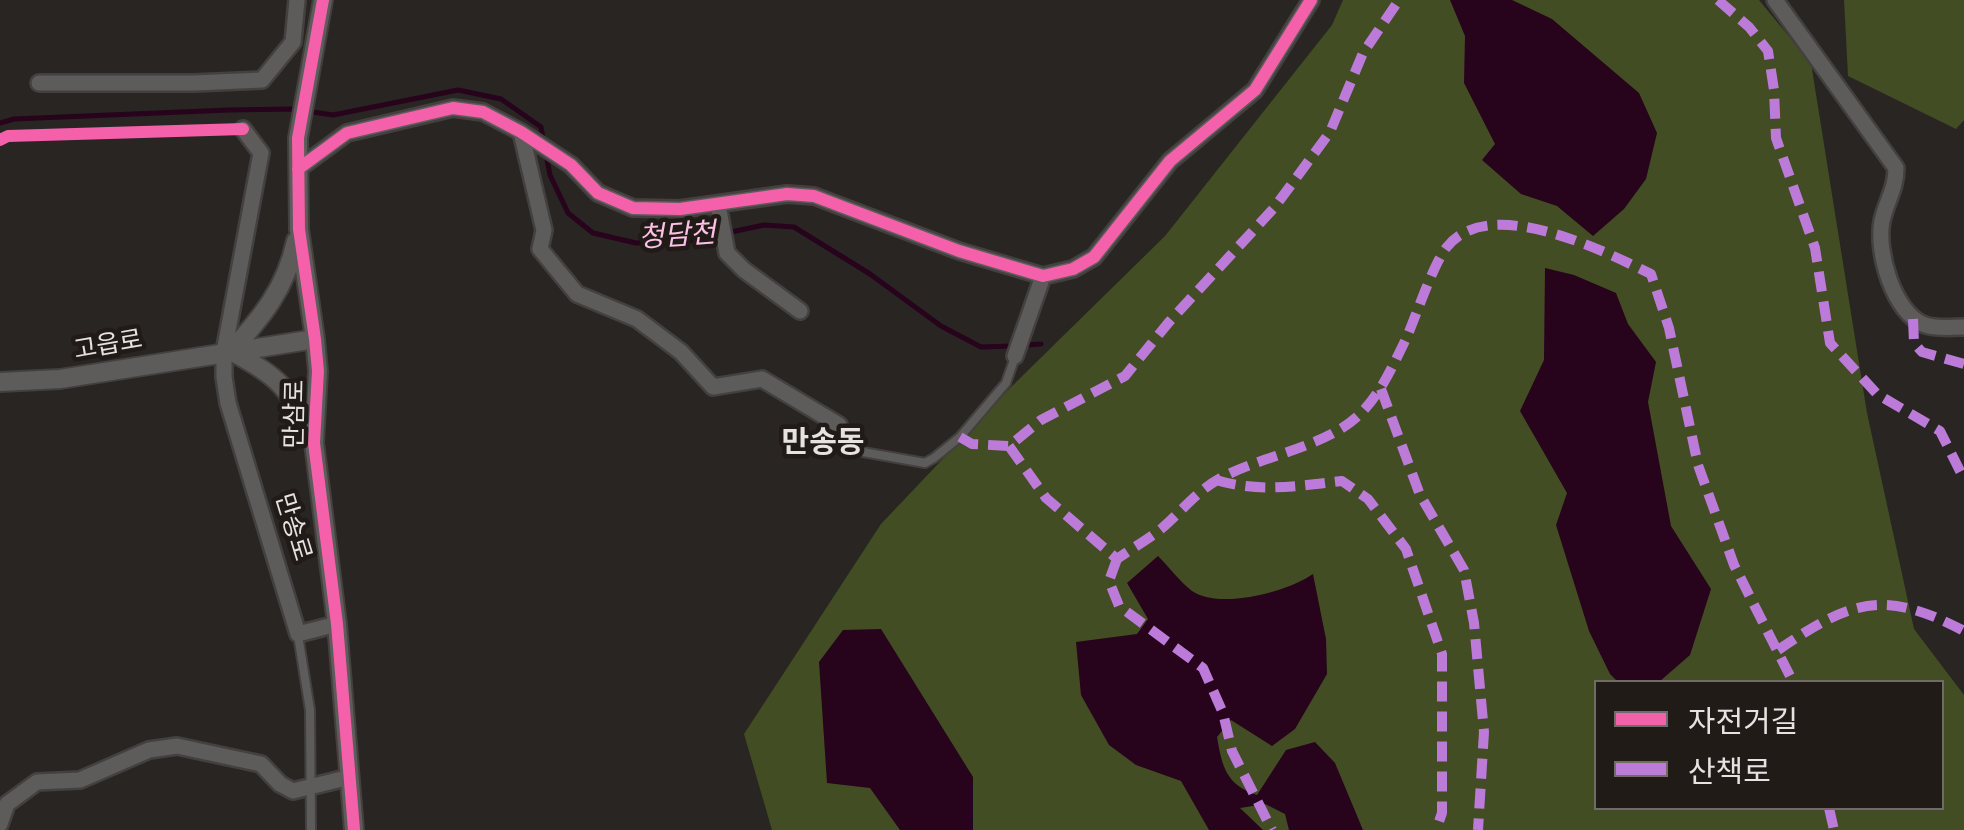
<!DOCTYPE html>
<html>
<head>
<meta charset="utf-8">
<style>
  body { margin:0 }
  #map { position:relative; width:1964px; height:830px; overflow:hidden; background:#282523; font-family:Mulish,"Noto Sans KR",sans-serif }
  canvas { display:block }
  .legend { position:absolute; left:1594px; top:680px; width:350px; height:130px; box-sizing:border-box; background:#201b17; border:2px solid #6f6b67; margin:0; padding:12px 18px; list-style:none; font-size:30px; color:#e6e2e0 }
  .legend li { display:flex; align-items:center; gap:20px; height:50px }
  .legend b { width:50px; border:2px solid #6f6b67 }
</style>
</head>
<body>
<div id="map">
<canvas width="1964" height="830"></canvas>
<ul class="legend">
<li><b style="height:12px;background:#f560ab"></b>자전거길</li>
<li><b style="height:12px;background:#bd7bd9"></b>산책로</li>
</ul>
</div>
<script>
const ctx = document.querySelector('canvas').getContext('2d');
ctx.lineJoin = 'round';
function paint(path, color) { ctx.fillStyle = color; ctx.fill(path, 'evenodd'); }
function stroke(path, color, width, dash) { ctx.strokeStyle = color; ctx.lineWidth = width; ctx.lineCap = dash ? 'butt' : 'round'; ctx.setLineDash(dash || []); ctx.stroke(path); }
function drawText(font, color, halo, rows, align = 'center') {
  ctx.font = font + ' Mulish,"Noto Sans KR",sans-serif'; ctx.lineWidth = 9; ctx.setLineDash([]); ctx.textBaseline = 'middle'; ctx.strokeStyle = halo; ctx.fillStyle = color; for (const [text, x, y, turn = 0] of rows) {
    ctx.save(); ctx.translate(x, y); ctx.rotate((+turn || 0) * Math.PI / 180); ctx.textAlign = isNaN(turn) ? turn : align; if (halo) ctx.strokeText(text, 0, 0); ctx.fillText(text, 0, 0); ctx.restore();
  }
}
paint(new Path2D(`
  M1343,0h416l52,63 56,350 47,216 50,66v135h-1192l-28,-96 137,-210 129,-136 155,-152 167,-211zM1596,682h346v126h-346z
  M1844,0h120v120l-8,9 -108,-53z`), '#424d23');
paint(new Path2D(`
  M1450,0h62l40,19 87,74 18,40 -11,46 -22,30 -31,27 -36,-30 -36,-12 -39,-34 13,-16 -31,-61 1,-47z
  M1545,268l29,7 42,18 12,31 28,38 -8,40 23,124 40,63 -21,66 -31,27h-41l-8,-8 -21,-43 -33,-106 11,-32 -47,-82 24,-51z
  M1158,556c11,11 22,26 34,35 28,19 95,1 121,-17l13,65 1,35 -32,55 -23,17 -41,-26 -14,17c5,29 9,48 40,58l29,-45 29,-8 20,21 28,67h-74l-4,-16 -20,-10 -25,4 23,22h-54l-28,-49 -45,-16 -27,-20 -28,-50 -5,-53 61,-8 11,-15 -21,-36z
  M881,629l92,148v53h-73l-30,-42 -43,-5 -8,-121 24,-32z`), '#27031c');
stroke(new Path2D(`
  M0,123l14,-4 215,-9 64,-1 40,6 125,-25 43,9 40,28 3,17
  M546,154l4,21 18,38 25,20 43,10 53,-2 75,-16 30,2 76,47 71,52 40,21 33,-1
  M1024,345l17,-1`), '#27031c', 5);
const service = new Path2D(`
  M863,452l62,11 9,-5 26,-21 46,-54 9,-26
  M298,635l12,75 1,120`);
const minor = new Path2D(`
  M1775,0l121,168c0,21 -10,34 -14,53 -6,30 11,92 43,104 11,4 27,2 39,2
  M39,83h155l68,-3 31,-38 4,-42
  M243,129l18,24 -37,199v25l4,26 70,231 39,-10
  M521,132l23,98 -4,19 37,45 60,25 44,33 32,35 49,-8 77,46
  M298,169l49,-36 106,-25 30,4 38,20 50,33 27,28 35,15 47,1 107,-15 27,2 145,55 84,25 30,-7 21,-12 76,-96 85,-71 56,-90
  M718,205l9,48 17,17 56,41
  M1015,356l28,-80
  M0,824l7,-20 30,-22 43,-2 69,-30 28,-4 84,18 19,20 13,7 57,-14`);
const tertiary = new Path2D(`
  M323,0l-25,138 1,91 16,110 3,32 -4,72 23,181 17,206
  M296,241c-10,47 -34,76 -65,110 50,28 57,35 81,87
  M0,382l60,-3 255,-40`);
stroke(service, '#43403f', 12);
stroke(minor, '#43403f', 20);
stroke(tertiary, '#43403f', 22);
stroke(service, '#5e5c5a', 8);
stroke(minor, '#5e5c5a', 15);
stroke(tertiary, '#5e5c5a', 18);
stroke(new Path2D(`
  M1718,0l31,27 19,24 6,39 2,48 39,110 15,95 47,51 63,37 24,48
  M1913,319l1,24 8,9 42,12
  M1381,389l39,106 44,75 10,53 10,109 -6,98
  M960,437l12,7 37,2 32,-26 84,-44 44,-54 105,-114 56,-76 33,-79 36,-53
  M1009,446l37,52 71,61c14,-10 30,-19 44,-30 19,-16 36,-38 58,-50 41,-23 104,-31 139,-63 23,-22 34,-49 48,-77 10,-23 27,-74 40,-91 42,-55 156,2 205,26l18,54 29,137 36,100 59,117
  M1216,480c43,13 83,6 126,1l26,18 38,50 36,105v159l-6,17
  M1117,559l-8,22 10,25 84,62 20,45 9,38 40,79
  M1778,650c72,-49 105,-62 186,-19
  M1829,808l5,22`), '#bd7bd9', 10, [20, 10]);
stroke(new Path2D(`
  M323,0l-25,138 1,91 16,110 3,32 -4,72 23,181 17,206
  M0,140l8,-4 235,-7
  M298,169l49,-36 106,-25 30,4 38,20 50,33 27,28 35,15 47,1 107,-15 27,2 145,55 84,25 30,-7 21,-12 76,-96 85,-71 56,-90`), '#f560ab', 12);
drawText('25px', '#e6e2e0', '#201b17', [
  ["고읍로",108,345,-10],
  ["만삼로",295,414,-89],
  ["만송로",293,527,73]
]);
drawText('italic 28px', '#fec1e5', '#201b17', [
  ["청담천",677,236,-4]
]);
drawText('bold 30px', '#e6e2e0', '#201b17', [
  ["만송동",823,443]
]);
</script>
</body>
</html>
